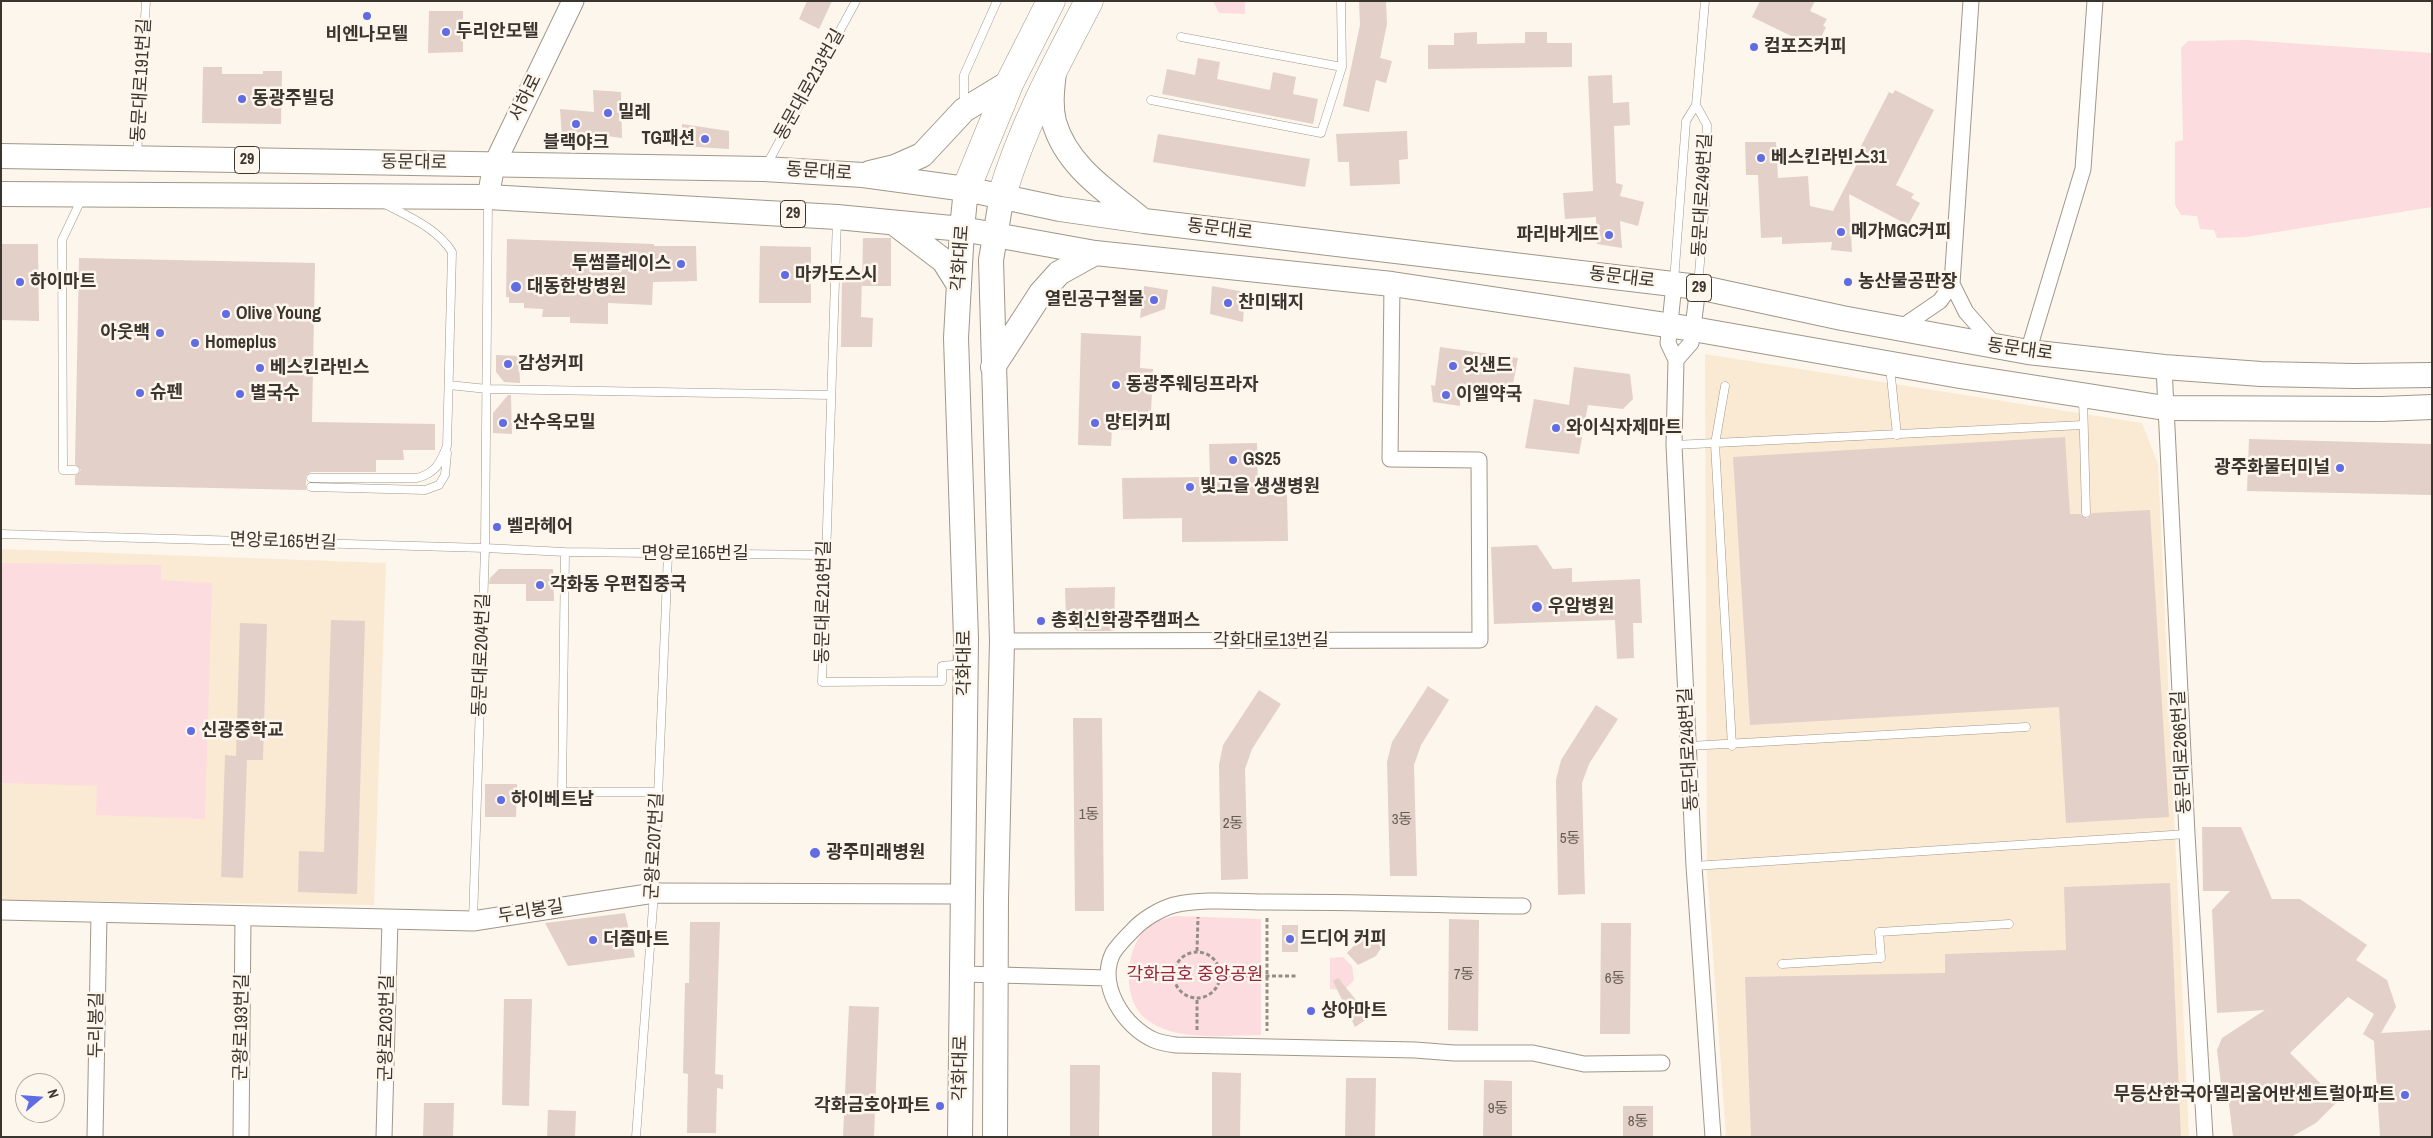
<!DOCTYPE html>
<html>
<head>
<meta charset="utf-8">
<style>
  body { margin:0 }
  #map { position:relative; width:2433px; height:1138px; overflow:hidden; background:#fdf6ed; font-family:"Archivo Narrow",sans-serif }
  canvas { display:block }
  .frame { position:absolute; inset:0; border:2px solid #3a352f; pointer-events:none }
  .north { position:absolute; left:15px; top:1073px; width:50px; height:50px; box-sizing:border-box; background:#fdf6ed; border:1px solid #afa9a1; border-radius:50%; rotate:72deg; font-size:14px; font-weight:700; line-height:20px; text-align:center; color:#3a352f }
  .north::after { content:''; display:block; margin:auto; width:18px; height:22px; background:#606ce4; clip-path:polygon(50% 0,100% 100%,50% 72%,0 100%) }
</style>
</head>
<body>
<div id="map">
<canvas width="2433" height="1138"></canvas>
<div class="frame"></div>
<div class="north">N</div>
</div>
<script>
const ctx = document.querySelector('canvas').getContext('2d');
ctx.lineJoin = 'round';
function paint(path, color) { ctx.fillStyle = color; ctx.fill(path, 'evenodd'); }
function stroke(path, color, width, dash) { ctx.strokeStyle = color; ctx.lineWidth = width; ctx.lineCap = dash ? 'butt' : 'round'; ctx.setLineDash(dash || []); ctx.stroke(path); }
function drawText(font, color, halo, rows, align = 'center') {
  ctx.font = font + ' "Archivo Narrow","Noto Sans KR",sans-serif'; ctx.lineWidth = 5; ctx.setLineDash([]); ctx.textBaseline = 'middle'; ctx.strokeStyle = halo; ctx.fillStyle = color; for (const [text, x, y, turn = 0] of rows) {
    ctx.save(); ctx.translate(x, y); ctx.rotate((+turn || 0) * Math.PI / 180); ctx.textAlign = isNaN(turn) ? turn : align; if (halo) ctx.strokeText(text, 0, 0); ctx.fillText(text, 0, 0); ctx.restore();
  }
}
paint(new Path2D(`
  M1705,354l437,69 16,41 31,673h-463l-19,-265z
  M1,549l385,14 -12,342 -373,-5z`), '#faead3');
paint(new Path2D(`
  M1213,1h32v13l-26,-1z
  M2246,40l186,13v154l-186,30 -29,1 -3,-8 -14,-1 -3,-13 -16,-1 -6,-10v-63l8,-2 -2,-92 7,-7z
  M2,563l159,2v15l51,3 -7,236 -109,-4 1,-29 -96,-3z
  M1176,916l85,3v116c-36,0 -80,7 -111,-13 -29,-18 -26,-71 -5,-92 8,-9 20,-12 31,-14z
  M1343,957l9,9 2,14 -10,10 -14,-1v-31z`), '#fddcdf');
paint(new Path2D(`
  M807,1h25l-13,28 -20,-10z
  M1359,1h27l1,23 -7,34 12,3 -6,22 -10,-3 -7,32 -26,-6 17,-81z
  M1760,1h55l-5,10 17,8 -4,7 3,1 -10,21 -64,-31z
  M429,11h34v41l-35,1z
  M1477,32v12l48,-1v-11h22v11h25v24l-144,2v-24h26v-12z
  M1198,58l22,4 -3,17 53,11 3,-18 23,5 -3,17 25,5 -5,25 -151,-30 5,-25 28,6z
  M203,67h19v7h41v-3h19l-1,53 -79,-1z
  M1612,75l1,28 16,-1 1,23 -16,1 2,57 7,2 -3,11 24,6 -6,24 -18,-5 2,27 -25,-4 -1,-27 -31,2 -2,-26 30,-2 -5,-115z
  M593,90l28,2 1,46 -30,-4v5l-30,-2 -2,-28 34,3z
  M1895,90l39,20 -38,75 18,9 -3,4 9,5 -12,22 -59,-31 3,58 -21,-2 1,-8 -50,2v-7l-21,1 -3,-63h-12l-1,-33h31l2,36 30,-2 2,30 23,5 30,-59 -4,-2 30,-58 4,2z
  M682,124l47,7v18l-47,-3z
  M1407,131l1,28 -9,1 1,24 -50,2 -1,-24h-11l-2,-28z
  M1158,134l152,25 -5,28 -152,-25z
  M863,238h28v48h-29z
  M507,239l147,5v2h42l1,35 -44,1 -1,23 -44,-2v21l-38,-1v-6h-28l1,-8 -19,-1v-5h-15v-6h-3z
  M1,244h37l1,77 -38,-1z
  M760,246l51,1v56h-52z
  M79,258l236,5 -3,159 123,2v26h-32l1,10h-28v12h-65l-5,4v14l-231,-5v-9l6,-6 -6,-6z
  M842,275h20l-1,42 12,1 -1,29h-31z
  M1144,286l24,4 -3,19 -25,9z
  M1212,286l33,6 -2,30 -33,-8z
  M1081,333l60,3 -1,32 13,1 -2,44 -8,-1 -1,18 -30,-1 -1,17 -33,-1z
  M1440,347l78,11 -7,36 -51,-6v18l-27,-4 -2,-17 4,1z
  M496,355l23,1 1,27 -16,-1 -8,-10z
  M1574,367l56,7 3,25 -10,10 -35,-4 -9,49 -54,-6 9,-49 35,6z
  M508,395h3l1,39 -19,-1v-20z
  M2065,437l5,77h10l7,5 5,-6 58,-3 19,307 -103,6 -7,-116 -309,18 -17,-268z
  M2249,439l183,5v51l-185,-4z
  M1257,443l1,52h29l1,46 -106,1v-24l-59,1 -1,-41 88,-1 -1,-33z
  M1537,545l16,24 19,-1v14l68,-3 2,44h-9l1,35 -17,1 -2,-39 -121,4 -3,-77z
  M499,569h54l1,32h-28v-17h-37l1,-6z
  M1115,587l-1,44h-37l-11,-13 -1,-30z
  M331,620l34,1 -8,273 -59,-2 1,-41 25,1z
  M240,623l27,1 -4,136h-16l-4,118 -22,-1 4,-122 11,1z
  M1428,686l21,14 -28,45 -7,20 3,111h-27l-3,-114 5,-20z
  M1259,690l22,14 -29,45 -7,20 3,110 -27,1 -2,-115 4,-20z
  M1596,705l22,14 -29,45 -7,19 3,111 -27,1 -2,-115 5,-20z
  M1073,718h29l2,193h-29z
  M485,784h32l-1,33h-31z
  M2202,827h39l31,72h28l67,46 -11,15 31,20 9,27 -15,26 51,-3v107h-52l-6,-96 -11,-7 11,-20 -26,-17 -58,56 48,48 -22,22 -25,14h-58l-5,-41 -5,5 -6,-51 5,-12 43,-28 -48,3 -5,-103 18,-19h-27z
  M2170,883l11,254h-430l-6,-160 200,-4v-19l121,-4 -2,-63z
  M625,913l10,44 -67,9 -23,-43z
  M1449,919l30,1 -1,111 -30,-1z
  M690,922h30l-5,152 8,1v14l-6,-1 -1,45h-29l1,-59 -5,-1 2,-90h4z
  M1601,923h30l-1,111h-30z
  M1282,925h16v27h-16z
  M1369,930l6,6 6,12 -5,8 -18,9 -11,-12z
  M1338,978l32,39 -15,10 -22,-46z
  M504,999h28l-3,107 -27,-1z
  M849,1006l30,1 -5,130h-31z
  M1070,1065h30l-1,72h-29z
  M1212,1072l29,1 -1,64h-28z
  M1346,1078h30l-1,59h-30z
  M1484,1080l28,1v56h-29z
  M424,1103h30l-1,34h-30z
  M1623,1106h30v31h-30z
  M548,1110l28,1 -1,26h-28z`), '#e3d0c8');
const service = new Path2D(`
  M1181,37l161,30
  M1151,100l170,33 21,-66 -1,-66
  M1696,105l11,20 -2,80 -7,80
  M964,106v-31l33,-74
  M137,156l9,-155
  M766,166l90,-165
  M837,219l-15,463 120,-1v-15l21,-2
  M1674,281l12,-160 10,-16 9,-104
  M1890,367l7,68
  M449,385l38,4 343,6
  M1725,386l-10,58 17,302
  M2083,397l3,116
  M1674,445l409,-20
  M75,470h-12l-1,-230 20,-42
  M311,478h106c19,-5 23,-15 30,-32l5,-194c-15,-24 -43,-35 -67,-48
  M311,487l114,3 14,-5 6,-10 2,-22
  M1,534l484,14 80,4 259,3
  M565,552l-3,240h96
  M1689,746l337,-19
  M1694,866l493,-32
  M473,921l12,-373 3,-348
  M1782,964l99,-6 -2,-26 130,-8
  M636,1137l18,-244 14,-339`);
const minor = new Path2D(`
  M1674,284l-6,59 8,17 -2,85 20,421 19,271
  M1952,284l19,-283
  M1899,329l41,-28 12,-17 14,28 30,34
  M2028,352l55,-183 12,-168
  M1676,360l15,-17 7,-56
  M2164,367l23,467 18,303
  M1002,641l478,-1 -1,-180 -89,-1 2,-175
  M1523,906c-85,-1 -170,-4 -254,-4 -30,0 -65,-4 -95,3 -14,4 -31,14 -41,25 -7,7 -15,15 -20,23 -16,32 11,74 41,87 7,3 15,4 22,5l239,5 39,3h79l51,11 78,-1
  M963,974l145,4
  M95,1137l4,-224
  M241,1137l2,-220
  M384,1137l6,-217`);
const tertiary = new Path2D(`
  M1,910l472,11 181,-28 308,1`);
const secondary = new Path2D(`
  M488,197l6,-32 79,-164`);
const primary = new Path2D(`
  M1054,72c-2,17 -4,34 0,50 13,45 54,70 88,98
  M1,156l763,13 99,6 103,14 94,20 84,12 554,66 144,31 186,34 136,15 97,7 93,2 78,-1
  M870,173l25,-6 27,-12 42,-45 46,-28
  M1,194l487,3 349,20 125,12 133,24 297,31 301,45 267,47 205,32 217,1 50,-2
  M894,223l50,38 15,24
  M993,367l48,-74 18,-20 36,-20
  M960,1137l6,-498 -10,-301 6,-109 4,-40
  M995,1137l1,-239 6,-257 -11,-381 11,-65`);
const motorway = new Path2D(`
  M966,189l44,-107 41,-81
  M1002,195c20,-68 54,-131 87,-194`);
stroke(service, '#a19788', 9);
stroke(minor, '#a19788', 17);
stroke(tertiary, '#a19788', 21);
stroke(secondary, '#a19788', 23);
stroke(primary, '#a19788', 26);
stroke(motorway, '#a19788', 29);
stroke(new Path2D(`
  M1267,918v113
  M1197,951l1,-34
  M1174 975a23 23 0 1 1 46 0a23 23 0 1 1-46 0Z
  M1220,976h78
  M1197,1030v-31`), '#948e87', 3, [4, 2.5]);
stroke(service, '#fff', 8);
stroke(minor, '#fff', 15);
stroke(tertiary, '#fff', 19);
stroke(secondary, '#fff', 21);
stroke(primary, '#fff', 24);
stroke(motorway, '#fff', 28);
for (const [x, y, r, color] of [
  [367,16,5,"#606ce4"],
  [446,32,5,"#606ce4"],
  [1754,47,5,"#606ce4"],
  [242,99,5,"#606ce4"],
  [608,113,5,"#606ce4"],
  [576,124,5,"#606ce4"],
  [705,139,5,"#606ce4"],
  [1761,158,5,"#606ce4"],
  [1841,232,5,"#606ce4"],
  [1609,235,5,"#606ce4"],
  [681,264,5,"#606ce4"],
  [785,275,5,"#606ce4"],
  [20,282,5,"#606ce4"],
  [1848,282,5,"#606ce4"],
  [516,287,6,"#606ce4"],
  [1154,300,5,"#606ce4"],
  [1228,303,5,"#606ce4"],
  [226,314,5,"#606ce4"],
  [160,333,5,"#606ce4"],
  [195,343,5,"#606ce4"],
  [508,364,5,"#606ce4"],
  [1453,366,5,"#606ce4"],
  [260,368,5,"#606ce4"],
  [1116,385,5,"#606ce4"],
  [140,393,5,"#606ce4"],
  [240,394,5,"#606ce4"],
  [1446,395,5,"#606ce4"],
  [503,423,5,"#606ce4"],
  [1095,423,5,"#606ce4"],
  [1556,428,5,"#606ce4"],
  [1233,460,5,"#606ce4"],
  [2340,468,5,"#606ce4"],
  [1190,487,5,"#606ce4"],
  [497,527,5,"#606ce4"],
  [540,585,5,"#606ce4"],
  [1537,607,6,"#606ce4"],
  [1041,621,5,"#606ce4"],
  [191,731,5,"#606ce4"],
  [501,800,5,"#606ce4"],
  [815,853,6,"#606ce4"],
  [1290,939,5,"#606ce4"],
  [593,940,5,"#606ce4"],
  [1311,1011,5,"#606ce4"],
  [2405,1095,5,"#606ce4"],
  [940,1106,5,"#606ce4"]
]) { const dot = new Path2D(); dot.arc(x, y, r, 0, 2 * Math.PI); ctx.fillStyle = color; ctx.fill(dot); stroke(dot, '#fdf6ed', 2); }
drawText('15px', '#645c55', null, [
  ["1동",1089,815],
  ["3동",1402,820],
  ["2동",1233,824],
  ["5동",1570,839],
  ["7동",1464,975],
  ["6동",1615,979],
  ["9동",1498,1109],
  ["8동",1638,1122]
]);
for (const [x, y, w] of [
  [247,160,25],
  [793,214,25],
  [1699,288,25]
]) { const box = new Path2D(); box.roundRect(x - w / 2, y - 13.5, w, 27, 4); ctx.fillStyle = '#fdf6ed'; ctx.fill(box); stroke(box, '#3a352f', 1); }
drawText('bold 16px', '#3a352f', null, [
  ["29",247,160],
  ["29",793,214],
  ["29",1699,288]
]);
drawText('bold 18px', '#3a352f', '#fdf6ed', [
  ["두리안모텔",456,32],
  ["비엔나모텔",367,35,"center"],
  ["컴포즈커피",1764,47],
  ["동광주빌딩",252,99],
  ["밀레",618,113],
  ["TG패션",695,139,"right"],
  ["블랙야크",576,143,"center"],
  ["베스킨라빈스31",1771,158],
  ["메가MGC커피",1851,232],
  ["파리바게뜨",1599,235,"right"],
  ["투썸플레이스",671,264,"right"],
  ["마카도스시",795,275],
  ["하이마트",30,282],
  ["농산물공판장",1858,282],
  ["대동한방병원",527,287],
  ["열린공구철물",1144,300,"right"],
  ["찬미돼지",1238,303],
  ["Olive Young",236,314],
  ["아웃백",150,333,"right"],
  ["Homeplus",205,343],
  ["감성커피",518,364],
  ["잇샌드",1463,366],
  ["베스킨라빈스",270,368],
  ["동광주웨딩프라자",1126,385],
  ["슈펜",150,393],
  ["별국수",250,394],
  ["이엘약국",1456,395],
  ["산수옥모밀",513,423],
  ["망티커피",1105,423],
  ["와이식자제마트",1566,428],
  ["GS25",1243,460],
  ["광주화물터미널",2330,468,"right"],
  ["빛고을 생생병원",1200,487],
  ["벨라헤어",507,527],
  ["각화동 우편집중국",550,585],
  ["우암병원",1548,607],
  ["총회신학광주캠퍼스",1051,621],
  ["신광중학교",201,731],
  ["하이베트남",511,800],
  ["광주미래병원",826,853],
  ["드디어 커피",1300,939],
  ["더줌마트",603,940],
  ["상아마트",1321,1011],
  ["무등산한국아델리움어반센트럴아파트",2395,1095,"right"],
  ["각화금호아파트",930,1106,"right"]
], 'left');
drawText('18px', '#3a352f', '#fdf6ed', [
  ["동문대로191번길",142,80,-87],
  ["동문대로213번길",810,85,-61],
  ["서하로",526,98,-64],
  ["동문대로",414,163,1],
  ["동문대로",819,172,4],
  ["동문대로249번길",1703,195,-87],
  ["동문대로",1220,230,7],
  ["각화대로",961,258,-86],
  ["동문대로",1622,278,7],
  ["동문대로",2020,350,8],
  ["면앙로165번길",283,542,2],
  ["면앙로165번길",695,554],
  ["동문대로216번길",824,602,-89],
  ["각화대로13번길",1271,641],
  ["동문대로204번길",482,655,-88],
  ["각화대로",965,663,-90],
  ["동문대로248번길",1689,749,-93],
  ["동문대로266번길",2182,752,-93],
  ["군왕로207번길",655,846,-87],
  ["두리봉길",531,912,-9],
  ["두리봉길",97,1025,-89],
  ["군왕로193번길",242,1027,-89],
  ["군왕로203번길",387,1028,-89],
  ["각화대로",961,1068,-89]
]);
drawText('18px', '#962440', '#fdf6ed', [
  ["각화금호 중앙공원",1195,975]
]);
</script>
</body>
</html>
